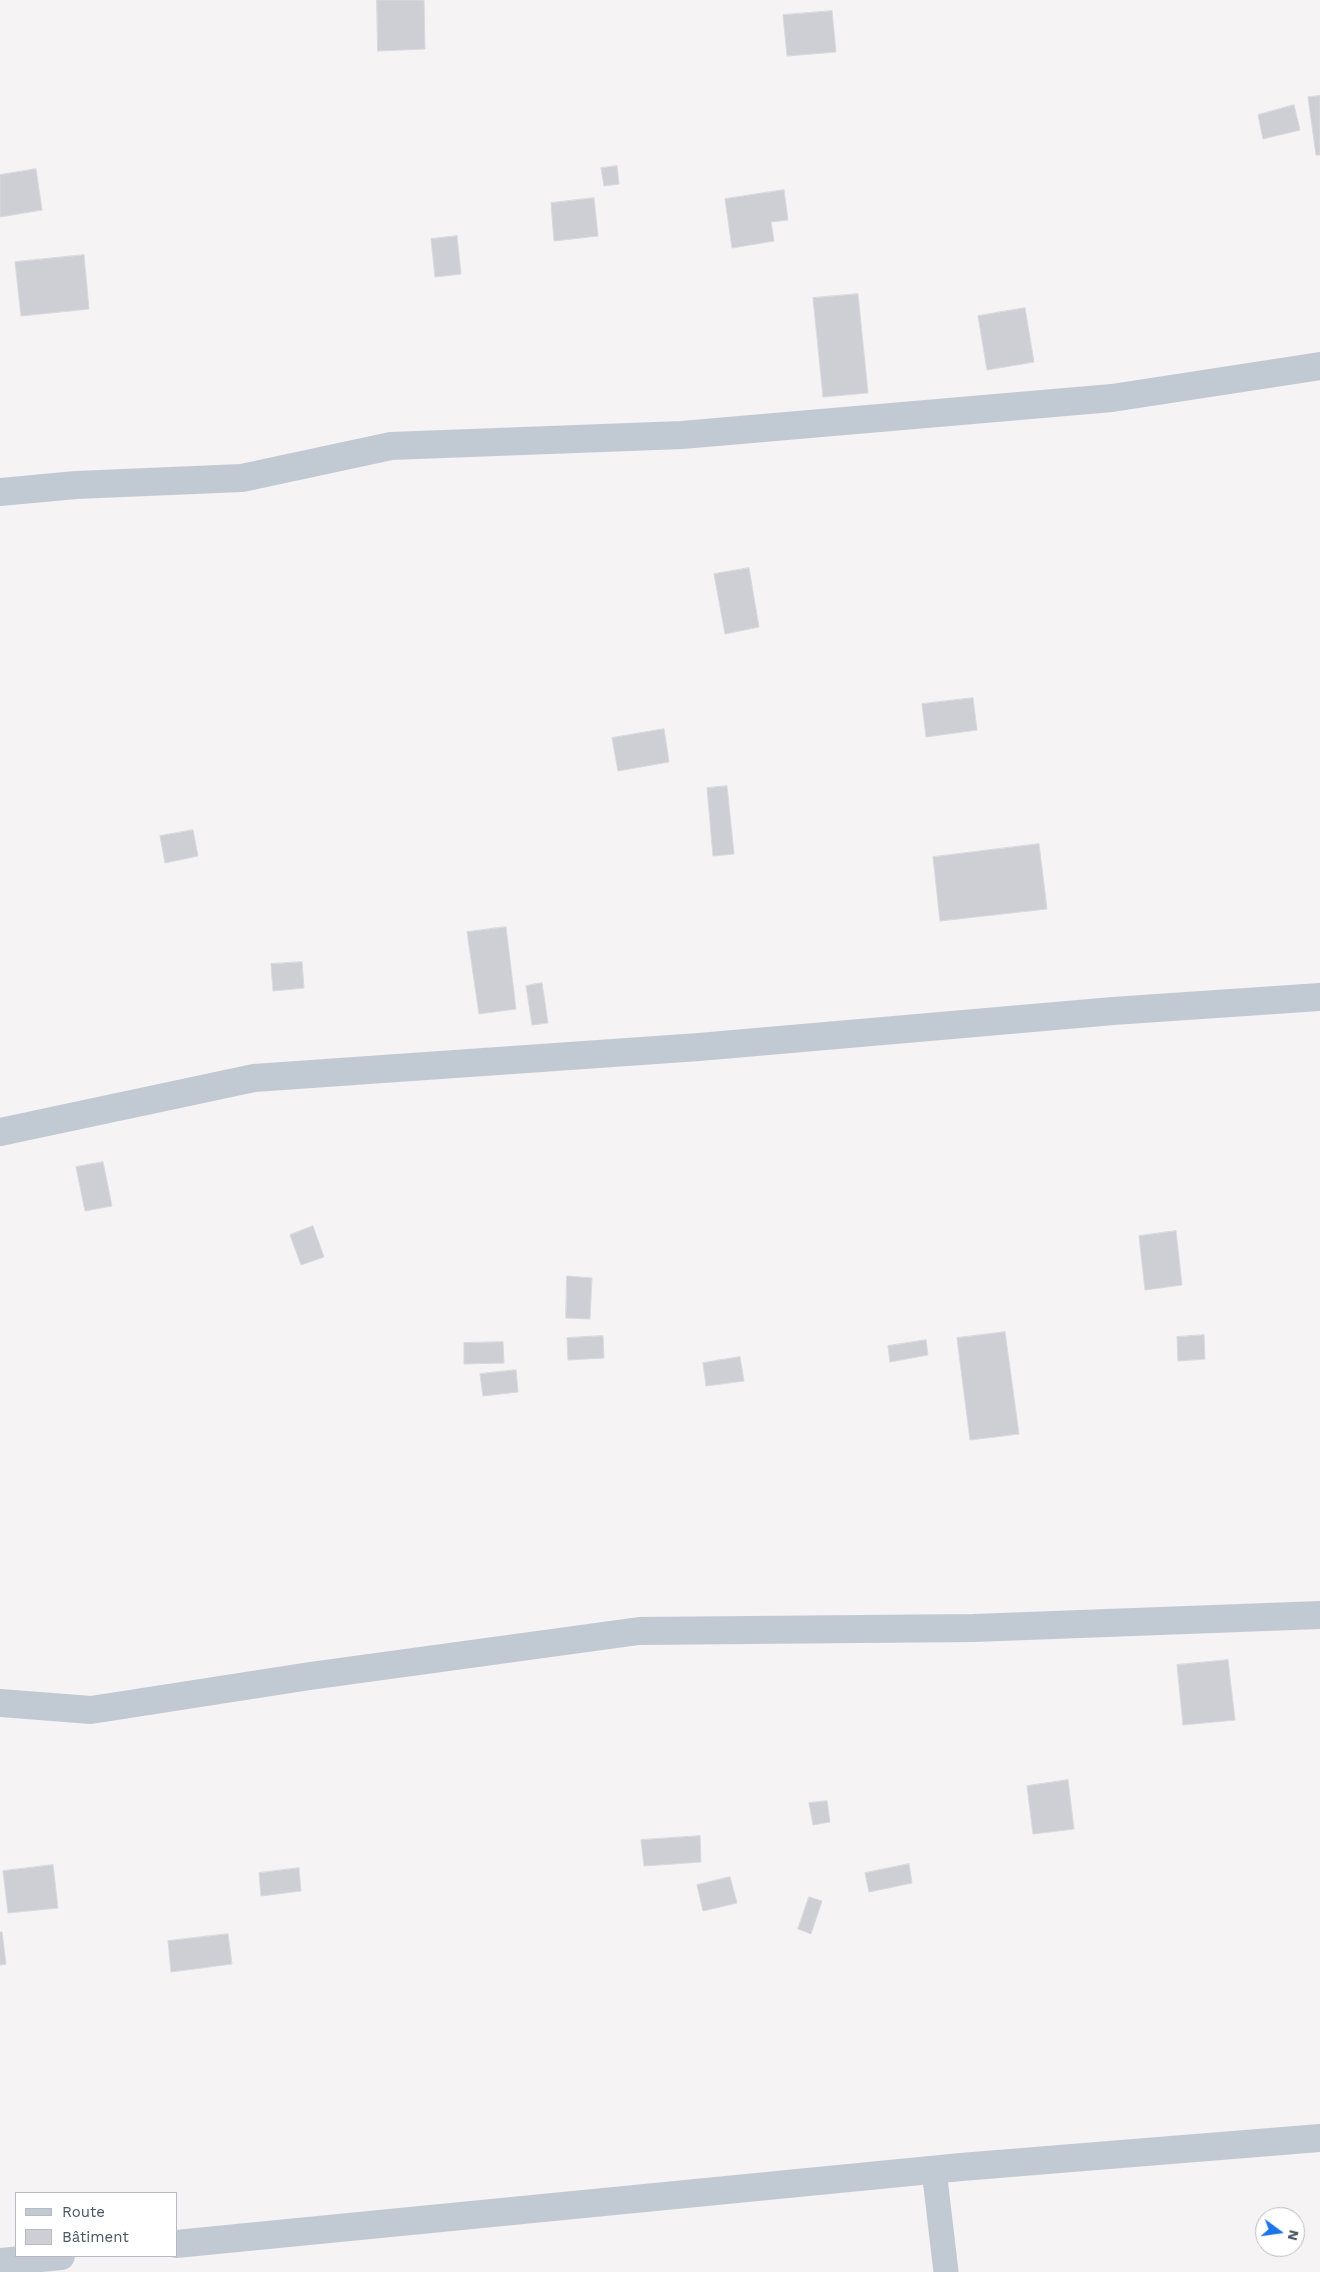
<!DOCTYPE html>
<html>
<head>
<meta charset="utf-8">
<style>
  body { margin:0 }
  #map { position:relative; width:1320px; height:2272px; overflow:hidden; background:#f5f3f3; font-family:"Work Sans",sans-serif }
  canvas { display:block }
  .legend { position:absolute; left:15px; top:2192px; width:162px; height:65px; box-sizing:border-box; background:#fff; border:1px solid #b7bbc0; margin:0; padding:6px 9px; list-style:none; font-size:15px; color:#4a5661 }
  .legend li { display:flex; align-items:center; gap:10px; height:25px }
  .legend b { width:25px; border:1px solid #b7bbc0 }
  .north { position:absolute; left:1255px; top:2207px; width:50px; height:50px; box-sizing:border-box; background:#fff; border:1px solid #b7bbc0; border-radius:50%; rotate:104deg; font-size:14px; font-weight:700; line-height:20px; text-align:center; color:#4a5661 }
  .north::after { content:''; display:block; margin:auto; width:18px; height:22px; background:#1a73e8; clip-path:polygon(50% 0,100% 100%,50% 72%,0 100%) }
</style>
</head>
<body>
<div id="map">
<canvas width="1320" height="2272"></canvas>
<ul class="legend">
<li><b style="height:6px;background:#c1cad2"></b>Route</li>
<li><b style="height:14px;background:#cdcfd5"></b>Bâtiment</li>
</ul>
<div class="north">N</div>
</div>
<script>
const ctx = document.querySelector('canvas').getContext('2d');
ctx.lineJoin = 'round';
function paint(path, color) { ctx.fillStyle = color; ctx.fill(path, 'evenodd'); }
function stroke(path, color, width, dash) { ctx.strokeStyle = color; ctx.lineWidth = width; ctx.lineCap = dash ? 'butt' : 'round'; ctx.setLineDash(dash || []); ctx.stroke(path); }
const building = new Path2D(`
  M377,0h47l1,49 -47,2z
  M832,11l4,41 -49,4 -4,-41z
  M1320,96v59h-4l-8,-58z
  M1294,105l6,25 -37,9 -5,-24z
  M617,166l2,18 -15,2 -3,-18z
  M36,169l6,41 -42,7v-42z
  M784,190l4,30 -17,2 3,19 -42,7 -7,-49z
  M594,198l4,38 -44,5 -3,-38z
  M457,236l4,38 -26,3 -4,-38z
  M84,255l5,54 -68,7 -6,-54z
  M858,294l10,99 -45,4 -10,-99z
  M1025,308l9,54 -47,8 -9,-54z
  M749,568l10,59 -34,7 -11,-60z
  M973,698l4,32 -51,7 -4,-33z
  M664,729l5,33 -51,9 -6,-33z
  M727,786l7,68 -21,2 -6,-68z
  M193,830l5,26 -33,7 -5,-27z
  M1039,844l8,65 -107,12 -7,-64z
  M506,927l10,82 -37,5 -12,-82z
  M302,962l2,26 -31,3 -2,-27z
  M542,983l6,40 -16,2 -6,-39z
  M103,1162l9,44 -27,5 -9,-44z
  M313,1226l11,31 -23,8 -11,-30z
  M1176,1231l6,54 -37,5 -6,-54z
  M567,1276l25,2 -2,41 -24,-1z
  M1005,1332l14,102 -49,6 -13,-102z
  M1204,1335l1,24 -27,2 -1,-24z
  M603,1336l1,22 -36,2 -1,-22z
  M926,1340l2,15 -38,7 -2,-16z
  M503,1342l1,21 -40,1v-21z
  M740,1357l4,24 -38,5 -3,-23z
  M516,1370l2,22 -35,4 -3,-22z
  M1228,1660l7,60 -52,5 -6,-60z
  M1068,1780l6,49 -41,5 -6,-48z
  M827,1801l3,21 -17,3 -4,-22z
  M700,1836l1,26 -57,4 -3,-26z
  M909,1864l3,19 -43,9 -4,-19z
  M53,1865l5,43 -50,5 -5,-42z
  M299,1868l2,23 -40,5 -2,-23z
  M730,1877l7,26 -34,8 -6,-26z
  M809,1897l13,4 -11,33 -13,-5z
  M0,1932h2l4,32 -6,1z
  M228,1934l4,30 -61,8 -3,-31z`);
paint(building, '#cdcfd5');
stroke(building, '#d7d9de', 1);
stroke(new Path2D(`
  M934,2170l12,102`), '#c1cad2', 25);
stroke(new Path2D(`
  M0,492l76,-7 166,-7 149,-32 291,-11 430,-37 208,-32
  M0,1132l254,-54 445,-31 414,-36 207,-14
  M0,1703l91,7 219,-34 329,-45 335,-3 346,-13
  M176,2244l785,-77 359,-29
  M0,2262l61,-6`), '#c1cad2', 28);
</script>
</body>
</html>
